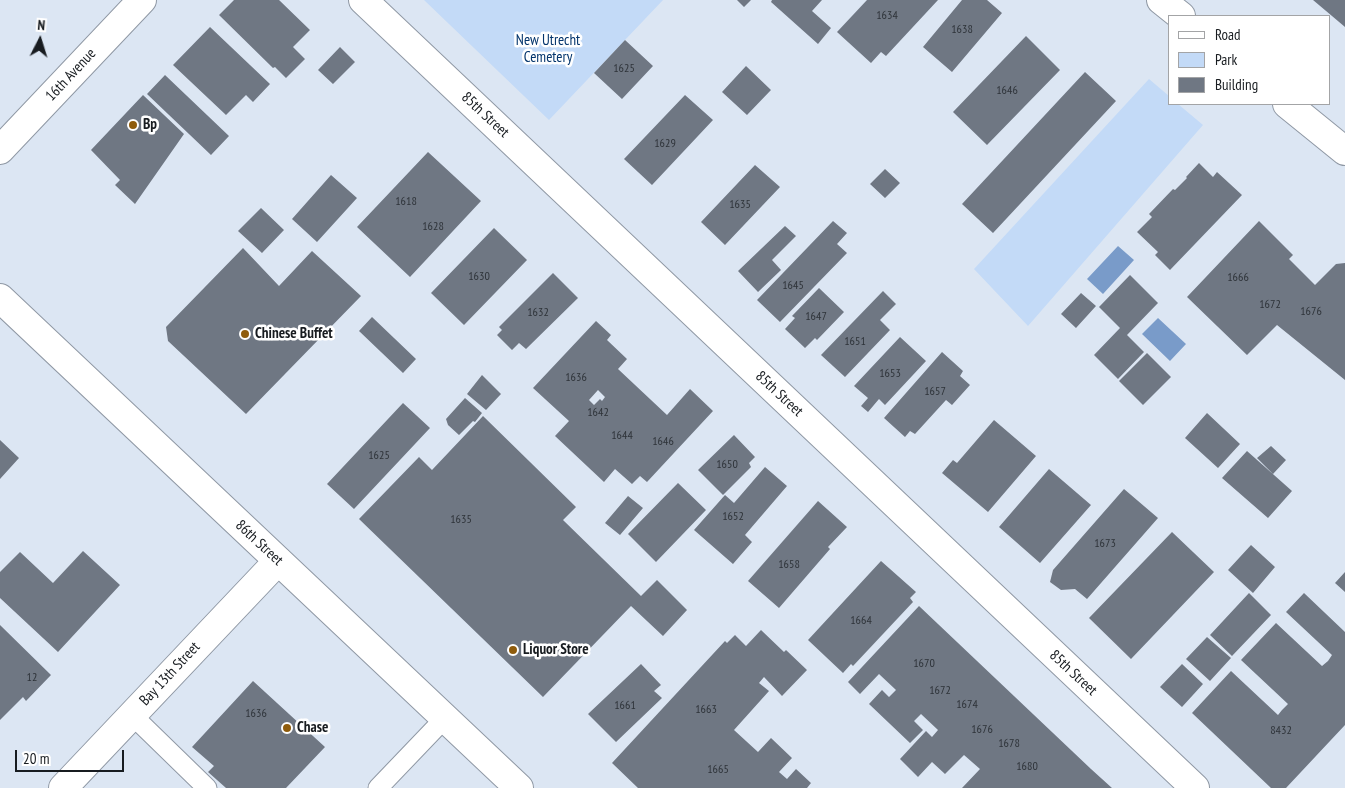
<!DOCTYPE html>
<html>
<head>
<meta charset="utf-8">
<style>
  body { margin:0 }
  #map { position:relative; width:1345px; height:788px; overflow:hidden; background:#dce6f3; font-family:"PT Sans Narrow",sans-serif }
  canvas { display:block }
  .legend { position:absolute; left:1168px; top:15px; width:162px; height:90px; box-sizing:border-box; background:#fff; border:1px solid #a3a4a6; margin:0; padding:6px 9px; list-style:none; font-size:15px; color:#181c20 }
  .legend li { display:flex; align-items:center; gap:10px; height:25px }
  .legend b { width:25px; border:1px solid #a3a4a6 }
  .north { position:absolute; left:15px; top:15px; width:50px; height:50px; -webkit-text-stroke:4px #fff; paint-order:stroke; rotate:5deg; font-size:14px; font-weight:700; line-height:20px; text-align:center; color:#181c20 }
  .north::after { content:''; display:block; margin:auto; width:18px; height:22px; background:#181c20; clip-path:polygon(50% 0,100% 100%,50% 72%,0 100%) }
  .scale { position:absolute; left:15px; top:750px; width:109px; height:22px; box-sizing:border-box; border:2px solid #181c20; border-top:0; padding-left:6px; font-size:15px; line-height:18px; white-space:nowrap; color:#181c20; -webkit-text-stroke:4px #fff; paint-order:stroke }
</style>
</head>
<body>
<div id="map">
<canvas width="1345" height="788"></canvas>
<ul class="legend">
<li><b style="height:6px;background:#fff"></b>Road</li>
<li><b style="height:14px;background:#c3daf7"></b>Park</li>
<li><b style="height:14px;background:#6f7783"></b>Building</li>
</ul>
<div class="north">N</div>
<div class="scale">20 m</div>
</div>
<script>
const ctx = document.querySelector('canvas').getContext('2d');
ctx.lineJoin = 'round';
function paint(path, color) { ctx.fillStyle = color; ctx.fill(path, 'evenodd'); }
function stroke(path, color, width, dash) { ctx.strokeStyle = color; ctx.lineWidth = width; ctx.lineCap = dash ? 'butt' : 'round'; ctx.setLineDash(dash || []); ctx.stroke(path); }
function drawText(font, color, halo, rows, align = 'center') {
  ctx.font = font + ' "PT Sans Narrow",sans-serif'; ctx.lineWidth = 5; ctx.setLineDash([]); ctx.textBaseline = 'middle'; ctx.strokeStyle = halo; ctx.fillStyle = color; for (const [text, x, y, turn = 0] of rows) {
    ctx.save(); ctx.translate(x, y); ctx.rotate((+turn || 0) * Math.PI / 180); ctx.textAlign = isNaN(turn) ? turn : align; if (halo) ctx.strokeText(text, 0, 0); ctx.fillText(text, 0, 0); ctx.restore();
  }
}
paint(new Path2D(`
  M424,0h239l-114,120z
  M1149,79l20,17v8h9l25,21 -175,201 -54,-57z`), '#c3daf7');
paint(new Path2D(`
  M1118,246l16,14 -31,34 -16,-15z
  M1158,318l28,26 -16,17 -28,-27z`), '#799bc9');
paint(new Path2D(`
  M234,0h45l31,30 -17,17 12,12 -19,19 -11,-11 -2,1 -54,-53z
  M737,0h14l-7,7z
  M772,0h50l-10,11 19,17 -13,16 -47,-42z
  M867,0h71l-52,56 -5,-4 -10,11 -34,-31z
  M962,0h25l15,13 -50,59 -29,-25z
  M1313,0h32v27l-13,-11z
  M210,27l60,57 -17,18 -7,-7 -20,20 -53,-50z
  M1026,36l34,34 -73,75 -34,-33z
  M625,40l28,26 -31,33 -28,-26z
  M340,47l15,15 -22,22 -15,-14z
  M746,66l25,24 -24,25 -25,-23z
  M1085,72l31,29 -123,132 -31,-29z
  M165,75l64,61 -18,19 -64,-61z
  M143,95l41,39 -49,70 -20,-19 5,-5 -29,-30z
  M685,95l28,25 -61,65 -28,-26z
  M428,152l53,49 -71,76 -53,-50z
  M1199,163l14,14 4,-5 25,23 -72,75 -15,-15 3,-3 -21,-20 15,-15 -3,-3 24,-25 2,1 12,-12 -1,-1z
  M755,165l25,22 -55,58 -24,-23z
  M885,169l15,14 -15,15 -15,-14z
  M331,175l26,23 -40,44 -25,-23z
  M261,208l23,22 -22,23 -24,-22z
  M833,221l14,12 -10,11 10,9 -67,69 -23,-22z
  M1259,221l34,34 -4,4 26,26 21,-21 9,-1v117l-68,-55 -30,30 -60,-58z
  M785,226l11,10 -24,24 9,10 -23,22 -20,-21z
  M494,228l33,32 -63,65 -33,-32z
  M243,248l36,38 33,-35 49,45 -115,118 -78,-73 -2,-14z
  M553,273l25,25 -52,51 -7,-6 -7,7 -15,-15 5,-5 -3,-3z
  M1130,275l28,28 -31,32 17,17 -26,27 -24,-24 26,-27 -21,-21z
  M819,288l25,24 -27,28 -2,-2 -10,10 -20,-19 10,-11 -3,-2z
  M883,291l13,13 -16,16 10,10 -45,47 -24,-22z
  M1081,293l15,13 -20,22 -15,-14z
  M372,317l44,42 -13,14 -44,-42z
  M596,321l15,14 -4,5 20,19 -9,10 49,46 23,-26 23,22 -66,71 -7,-6 -8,8 -17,-15 -11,13 -49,-46 14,-15 -36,-33zM598,390l7,7 -3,4 -2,-2 -6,6 -5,-5z
  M900,337l26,24 -41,44 -6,-6 -11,13 -7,-6 7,-8 -14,-12z
  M942,352l21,19 -3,5 10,9 -18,20 -6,-5 -31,34 -5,-3 -5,6 -21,-19z
  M1147,353l24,24 -28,28 -24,-24z
  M482,375l19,19 -15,16 -19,-16z
  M465,398l17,15 -7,9 -2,-1 -14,14 -11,-10 -2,-6z
  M403,403l27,25 -76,81 -27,-25z
  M1207,413l33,31 -22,24 -33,-30z
  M483,416l93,91 -13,13 78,76 16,-16 30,30 -24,26 -32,-30 -88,91 -184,-178 60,-62 13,13z
  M994,420l42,36 -48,56 -46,-39 11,-13 4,3z
  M734,435l21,22 -6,6 2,4 -28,28 -25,-25z
  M0,440l19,18 -19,21z
  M1271,446l15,14 -13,14 -16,-16z
  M1247,451l45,40 -24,27 -46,-40z
  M765,467l22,19 -42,49 7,7 -19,22 -39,-34 31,-35 9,8z
  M1049,469l42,36 -51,58 -41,-36z
  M678,483l28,27 -50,52 -28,-28z
  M1124,489l34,29 -71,81 -12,-10 -14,1 -11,-8 3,-12z
  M628,496l15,12 -23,27 -15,-12z
  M818,501l29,26 -19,20 2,2 -51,59 -31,-27z
  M1172,532l42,40 -83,87 -42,-41z
  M1251,545l24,22 -22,26 -25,-23z
  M83,551l37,34 -62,67 -58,-54v-26l20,-20 33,31z
  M881,561l35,31 -6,6 3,4 -60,64 -2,-2 -8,9 -35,-33z
  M1345,572v20l-10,-9z
  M1249,593l22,22 -39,41 -22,-21z
  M1304,593l41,39v93l-59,63h-15l-79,-75 39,-42 47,44 4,-5 6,-6 -47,-44 35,-37 46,43 6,-5 4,-6 -46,-43z
  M919,606l172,163 21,19h-150l18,-19 -16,-14 -19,19 -13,-12 -14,15 -18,-18 26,-28 6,6 6,-7 -17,-16 -7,7 9,9 -13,13 -41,-39 13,-14 7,7 7,-7 -17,-16 -19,20 -12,-12z
  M0,625l51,50 -25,26 -3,-4 -23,23z
  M761,630l23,22 2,-2 21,20 -25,26 -18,-19 -5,6 10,8 -35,39 24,22 13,-14 21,20 -13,14 8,7 9,-10 15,14 -4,5h-169l-26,-25 113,-122 2,2 8,-8 11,11z
  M1207,637l24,21 -21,23 -24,-22z
  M641,664l20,21 -7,6 8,7 -46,44 -28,-28z
  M1182,664l21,20 -21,23 -22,-20z
  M253,681l72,66 -39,41h-60l-18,-16 6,-6 -22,-19z`), '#6f7783');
const service = new Path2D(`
  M132,715l75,73
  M378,788l67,-70`);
const minor = new Path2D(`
  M363,0l832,788
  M1161,0l20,16
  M1287,104l58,47
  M0,150l142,-150
  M63,788l215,-227`);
const secondary = new Path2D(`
  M0,298l519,490`);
stroke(service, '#8f98a4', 21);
stroke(minor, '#8f98a4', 30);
stroke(secondary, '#8f98a4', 30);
stroke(service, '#fff', 19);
stroke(minor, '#fff', 28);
stroke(secondary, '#fff', 28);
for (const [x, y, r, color] of [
  [133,125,5,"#8f5c0c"],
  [245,334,5,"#8f5c0c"],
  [513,650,5,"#8f5c0c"],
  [287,728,5,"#8f5c0c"]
]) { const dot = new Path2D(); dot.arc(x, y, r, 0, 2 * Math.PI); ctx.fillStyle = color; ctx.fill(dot); stroke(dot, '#fff', 2); }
drawText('12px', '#2e3339', null, [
  ["1634",887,16],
  ["1638",962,30],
  ["1625",624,69],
  ["1646",1007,91],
  ["1629",665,144],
  ["1618",406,202],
  ["1635",740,205],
  ["1628",433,227],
  ["1630",479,277],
  ["1666",1238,278],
  ["1645",793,286],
  ["1672",1270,305],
  ["1676",1311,312],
  ["1632",538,313],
  ["1647",816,317],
  ["1651",855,342],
  ["1653",890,374],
  ["1636",576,378],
  ["1657",935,392],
  ["1642",598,413],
  ["1644",622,436],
  ["1646",663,442],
  ["1625",379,456],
  ["1650",727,465],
  ["1652",733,517],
  ["1635",461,520],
  ["1673",1105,544],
  ["1658",789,565],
  ["1664",861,621],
  ["1670",924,664],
  ["12",32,678],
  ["1672",940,691],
  ["1674",967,705],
  ["1661",625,706],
  ["1663",706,710],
  ["1636",256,714],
  ["1676",982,730],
  ["8432",1281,731],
  ["1678",1009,744],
  ["1680",1027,767],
  ["1665",718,770]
]);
drawText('15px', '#04356c', '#fff', [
  ["New Utrecht",548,41],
  ["Cemetery",548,58]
]);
drawText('15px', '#181c20', '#fff', [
  ["16th Avenue",71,75,-47],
  ["85th Street",485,115,43],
  ["85th Street",779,394,43],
  ["86th Street",259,543,43],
  ["85th Street",1073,673,43],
  ["Bay 13th Street",170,674,-47]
]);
drawText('bold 15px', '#181c20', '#fff', [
  ["Bp",143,125],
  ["Chinese Buffet",255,334],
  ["Liquor Store",523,650],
  ["Chase",297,728]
], 'left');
</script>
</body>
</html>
